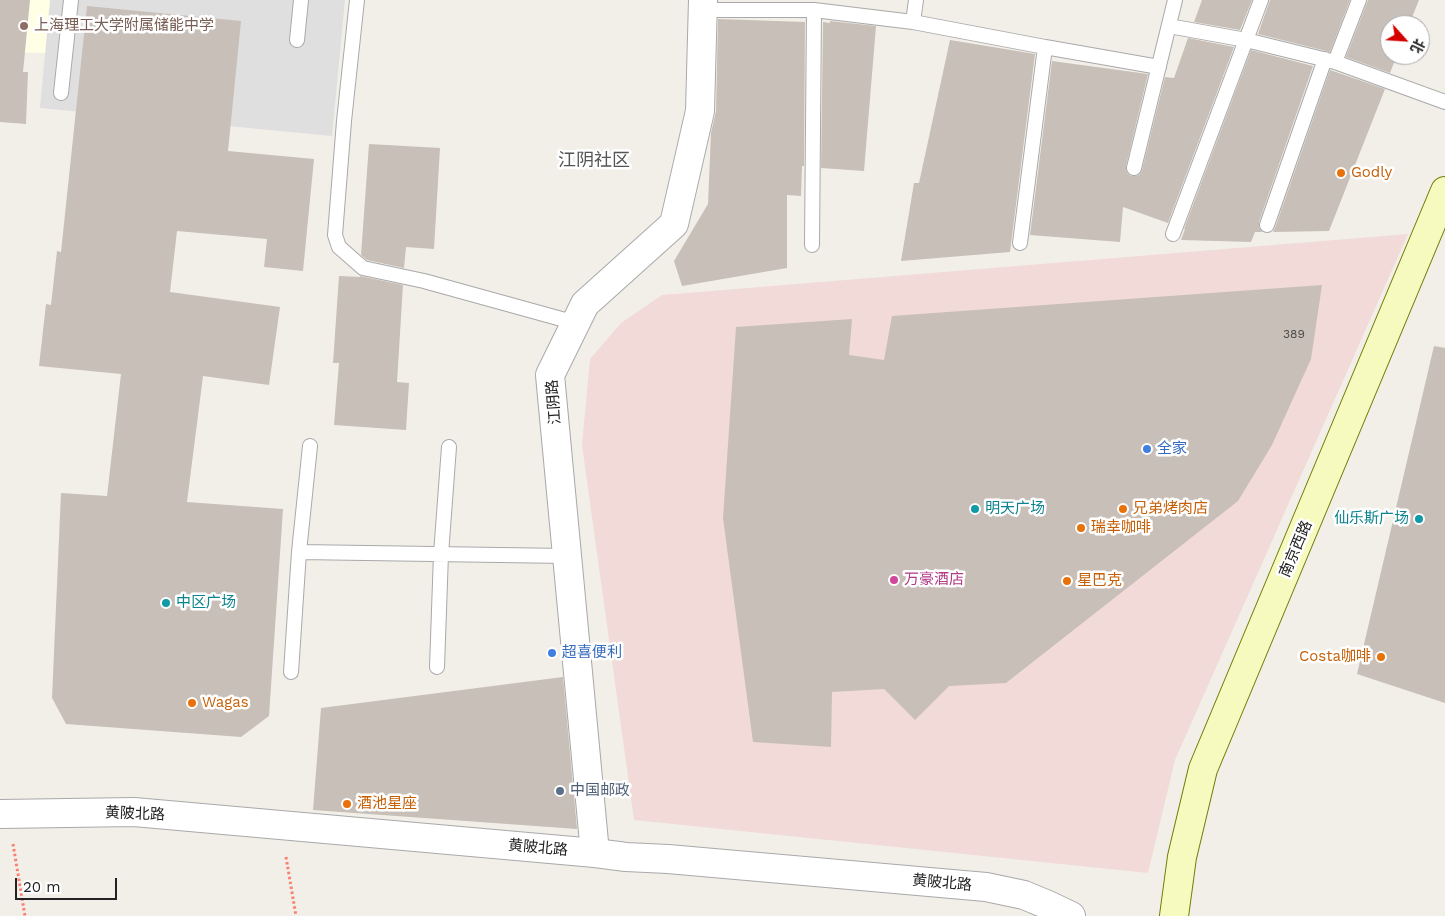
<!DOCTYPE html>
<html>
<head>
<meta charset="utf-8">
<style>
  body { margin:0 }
  #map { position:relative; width:1445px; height:916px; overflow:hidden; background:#f2efe9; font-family:"Work Sans","Noto Sans SC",sans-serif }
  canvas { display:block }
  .north { position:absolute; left:1380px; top:15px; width:50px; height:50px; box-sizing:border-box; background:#fff; border:1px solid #a7a7a7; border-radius:50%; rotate:116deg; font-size:14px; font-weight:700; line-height:20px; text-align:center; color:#222 }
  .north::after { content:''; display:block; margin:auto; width:18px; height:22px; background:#d40000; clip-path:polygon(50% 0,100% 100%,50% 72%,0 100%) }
  .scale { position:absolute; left:15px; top:878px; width:102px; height:22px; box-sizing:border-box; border:2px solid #222; border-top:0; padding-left:6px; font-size:15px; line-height:18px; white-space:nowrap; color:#222; -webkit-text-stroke:4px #fff; paint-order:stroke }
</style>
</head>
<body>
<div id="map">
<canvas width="1445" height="916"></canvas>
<div class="north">北</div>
<div class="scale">20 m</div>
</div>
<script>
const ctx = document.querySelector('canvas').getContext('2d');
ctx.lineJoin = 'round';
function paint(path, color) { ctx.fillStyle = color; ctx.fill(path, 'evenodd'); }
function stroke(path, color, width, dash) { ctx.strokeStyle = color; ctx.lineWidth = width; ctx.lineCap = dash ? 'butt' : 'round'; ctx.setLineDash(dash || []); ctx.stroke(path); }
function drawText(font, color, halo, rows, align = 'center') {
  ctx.font = font + ' "Work Sans","Noto Sans SC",sans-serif'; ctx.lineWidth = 5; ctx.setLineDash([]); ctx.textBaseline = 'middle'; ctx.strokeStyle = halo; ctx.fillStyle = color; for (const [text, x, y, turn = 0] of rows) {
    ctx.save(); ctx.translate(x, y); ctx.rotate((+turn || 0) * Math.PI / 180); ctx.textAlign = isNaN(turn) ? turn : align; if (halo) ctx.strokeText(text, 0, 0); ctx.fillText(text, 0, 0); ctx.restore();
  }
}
paint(new Path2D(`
  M50,0h295l-13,136 -292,-28z`), '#e0dfdf');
paint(new Path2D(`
  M1408,234l-233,526 -27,113 -514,-53 -52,-375 8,-86 31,-36 41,-28z`), '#f2dad9');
paint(new Path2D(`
  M0,0h50l-5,53 -45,-1z`), '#ffffe5');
paint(new Path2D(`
  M0,0h30l-7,72h5l-2,52 -26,-2z
  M1202,0h50l-12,30 -46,-8z
  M1270,0h80l-20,52 -72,-18z
  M1368,0h51l-10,25h-19v30h7l-7,18 -44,-16z
  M87,6l154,15 -13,130 86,8 -11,112 -39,-4 3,-28 -90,-8 -7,61 110,15 -11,78 -66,-9 -16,126 96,7 -14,207 -28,21 -175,-13 -14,-26 9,-205 46,3 14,-122 -82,-8 7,-62 5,1 6,-54 4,1z
  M718,19l87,3 -1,144h-2l-1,30 -14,-1v73l-105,18 -8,-25 34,-57 3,-71 5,-22z
  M830,21l46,5 -12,145 -43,-3 2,-146 7,1z
  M1188,38l46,9 -66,176 -45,-16 -3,35 -90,-7 22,-174 96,13 -22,92v4l2,4 3,2h5l4,-2 2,-4 23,-93 9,1z
  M950,40l85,14 -25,198 -109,9 13,-78h5z
  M1251,50l62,16 -54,156v5l3,5h-7l-4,10 -70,-2 4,-11h-1z
  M1330,70l55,19 -56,142 -56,1 2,-4z
  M369,144l71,4 -6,101 -28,-2 -2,21 -37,-8 -6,-5z
  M339,276l21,1v-1l43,9 -6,97 12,1 -3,47 -72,-5 5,-62h-6z
  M1322,285l-11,74 -39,86 -34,56 -232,182 -57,3 -34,34 -31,-31 -52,3 -1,55 -78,-5 -30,-224 13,-191 116,-8 -3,36 35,5 8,-44z
  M1434,346l11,2v355l-88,-29z
  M563,677l14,152 -264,-19 8,-102z`), '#c7bfb8');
const service = new Path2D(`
  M357,0l-13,121 -9,114 4,12 24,21 61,13 152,42
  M916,0l-3,22 132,25
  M703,10h111l99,12
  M1169,26l77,14 89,22 110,40
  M297,40l4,-40
  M1335,62l24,-62
  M61,93l10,-93
  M1134,168l41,-168
  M1267,225l58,-166
  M1173,234l88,-234
  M1020,243l25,-196 114,20
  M812,245l2,-235
  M299,552l268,4
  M437,667l4,-113 8,-107
  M291,672l8,-120 11,-106`);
const minor = new Path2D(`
  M595,853l-45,-478 35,-71 89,-80 26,-113 3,-111`);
const tertiary = new Path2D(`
  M0,814l134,-2 461,41 31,4 42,2 318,28 38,8 24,10 23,11`);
const secondary = new Path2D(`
  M1174,916l8,-59 21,-88 242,-578`);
stroke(service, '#a9a9a9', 16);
stroke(minor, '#a9a9a9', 30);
stroke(tertiary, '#a9a9a9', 30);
stroke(secondary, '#707d05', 30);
stroke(new Path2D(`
  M13,844l12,72
  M286,857l10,59`), '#fa8072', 3, [2.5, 2.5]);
stroke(service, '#fff', 14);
stroke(minor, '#fff', 28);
stroke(tertiary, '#fff', 28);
stroke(secondary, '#f7fabf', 28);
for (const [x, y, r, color] of [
  [24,26,5,"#8d6e63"],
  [1341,173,5,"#e8710a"],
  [1147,449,5,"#3f7fe0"],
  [975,509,5,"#0f9aa8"],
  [1123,509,5,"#e8710a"],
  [1419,519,5,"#0f9aa8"],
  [1081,528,5,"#e8710a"],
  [894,580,5,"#d1479c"],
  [1067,581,5,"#e8710a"],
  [166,603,5,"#0f9aa8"],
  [552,653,5,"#3f7fe0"],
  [1381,657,5,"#e8710a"],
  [192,703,5,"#e8710a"],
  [560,791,5,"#5c6f8a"],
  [347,804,5,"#e8710a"]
]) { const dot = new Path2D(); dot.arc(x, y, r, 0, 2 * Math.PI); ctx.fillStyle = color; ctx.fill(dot); stroke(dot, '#fff', 2); }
drawText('12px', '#4b4948', null, [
  ["389",1294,334]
]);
drawText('15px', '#785e54', '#fff', [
  ["上海理工大学附属储能中学",34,26]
], 'left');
drawText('15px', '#c56008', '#fff', [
  ["Godly",1351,173],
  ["兄弟烤肉店",1133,509],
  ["瑞幸咖啡",1091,528],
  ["星巴克",1077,581],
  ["Costa咖啡",1371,657,"right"],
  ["Wagas",202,703],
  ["酒池星座",357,804]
], 'left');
drawText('15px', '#222', '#fff', [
  ["江阴路",554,402,-94],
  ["南京西路",1296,549,-67],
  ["黄陂北路",135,814,2],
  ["黄陂北路",538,848,5],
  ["黄陂北路",942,883,5]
]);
drawText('15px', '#366cbe', '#fff', [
  ["全家",1157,449],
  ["超喜便利",562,653]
], 'left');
drawText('15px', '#0d838f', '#fff', [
  ["明天广场",985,509],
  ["仙乐斯广场",1409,519,"right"],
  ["中区广场",176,603]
], 'left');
drawText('15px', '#b23c85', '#fff', [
  ["万豪酒店",904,580]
], 'left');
drawText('15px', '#4e5e75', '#fff', [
  ["中国邮政",570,791]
], 'left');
drawText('18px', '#555', '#fff', [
  ["江阴社区",594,161]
]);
</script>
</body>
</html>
